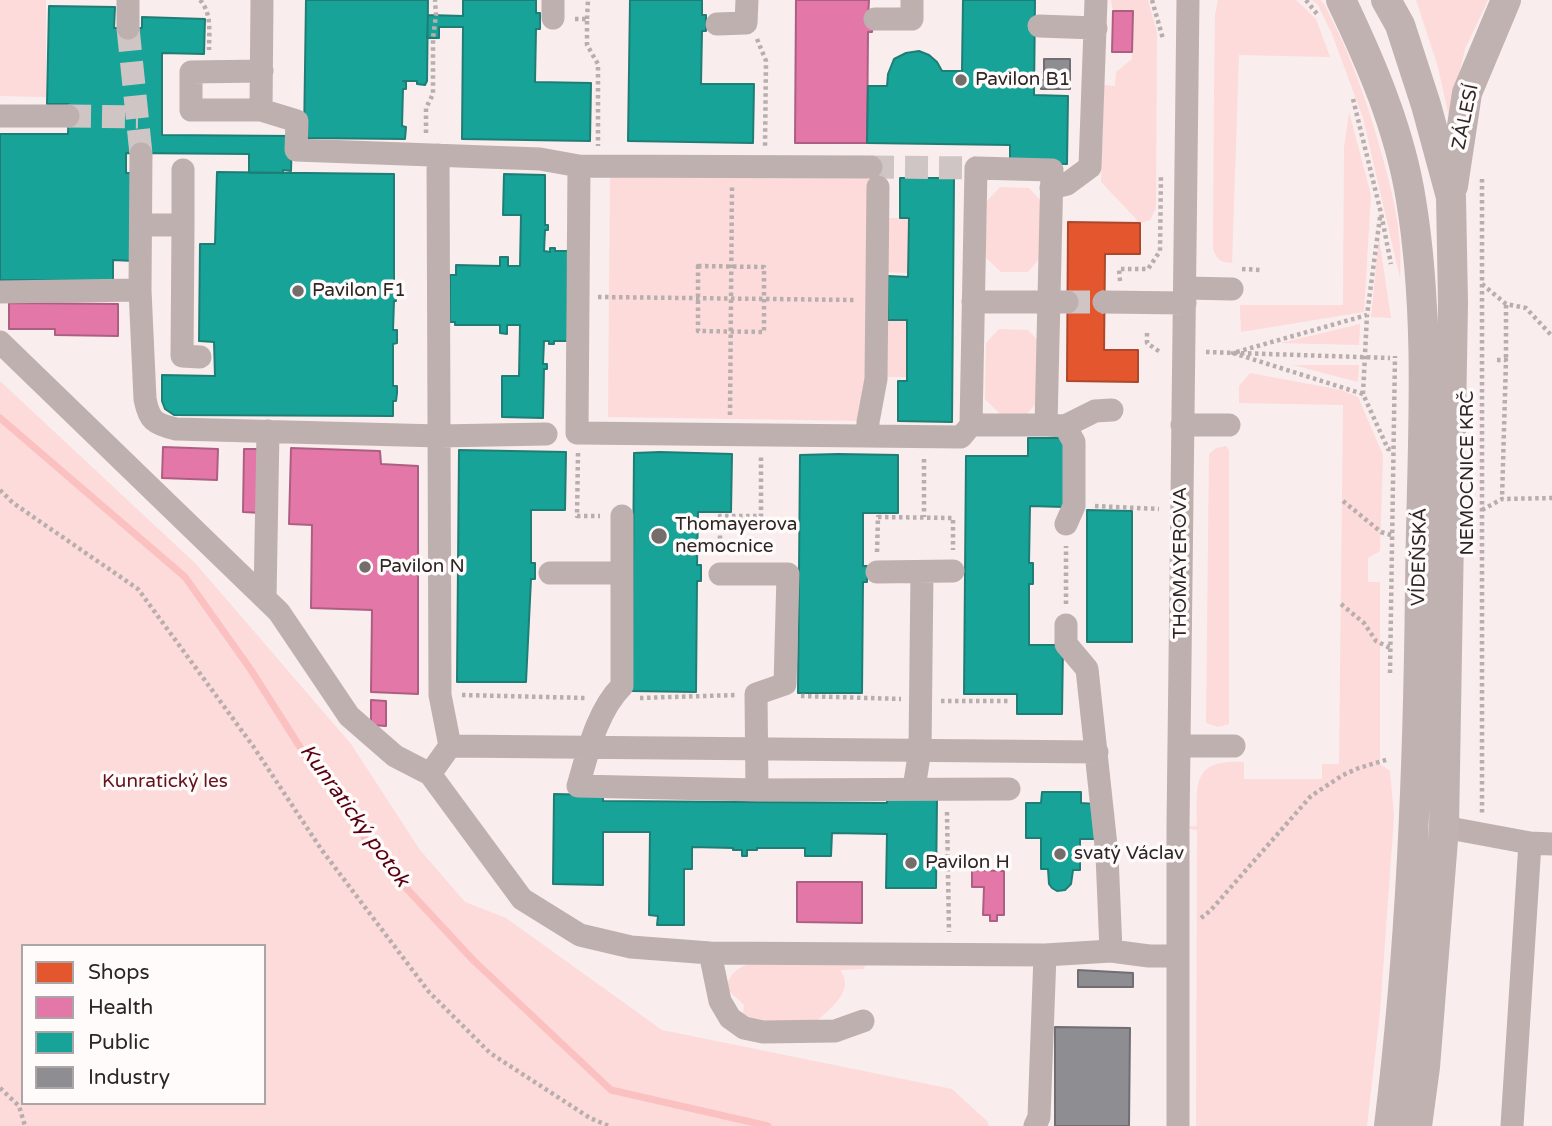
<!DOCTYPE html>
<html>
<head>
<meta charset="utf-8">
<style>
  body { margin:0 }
  #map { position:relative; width:1552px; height:1126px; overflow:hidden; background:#f9eded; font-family:"Varela Round",sans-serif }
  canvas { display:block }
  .legend { position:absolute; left:21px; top:944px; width:245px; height:161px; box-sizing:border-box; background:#fffbfa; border:2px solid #aba6a5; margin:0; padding:9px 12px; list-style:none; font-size:21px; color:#2e2626 }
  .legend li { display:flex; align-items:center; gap:14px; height:35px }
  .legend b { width:35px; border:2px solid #aba6a5 }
</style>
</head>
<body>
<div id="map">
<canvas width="1552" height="1126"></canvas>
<ul class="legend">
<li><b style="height:19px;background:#e4572e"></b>Shops</li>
<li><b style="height:19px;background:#e377a8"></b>Health</li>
<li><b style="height:19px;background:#17a398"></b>Public</li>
<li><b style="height:19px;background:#8d8d92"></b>Industry</li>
</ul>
</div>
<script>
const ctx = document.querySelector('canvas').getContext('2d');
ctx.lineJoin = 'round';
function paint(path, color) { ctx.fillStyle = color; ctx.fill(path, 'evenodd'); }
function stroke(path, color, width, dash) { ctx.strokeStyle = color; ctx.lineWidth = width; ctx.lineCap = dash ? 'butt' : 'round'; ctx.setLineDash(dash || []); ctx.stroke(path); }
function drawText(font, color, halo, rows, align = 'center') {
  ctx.font = font + ' "Varela Round",sans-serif'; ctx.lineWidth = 7; ctx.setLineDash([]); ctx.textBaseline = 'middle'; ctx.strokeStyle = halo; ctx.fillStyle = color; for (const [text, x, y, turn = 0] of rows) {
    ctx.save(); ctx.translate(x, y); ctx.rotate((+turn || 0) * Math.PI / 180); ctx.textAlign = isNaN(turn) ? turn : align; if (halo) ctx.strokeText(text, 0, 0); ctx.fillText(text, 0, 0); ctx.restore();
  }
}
paint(new Path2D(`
  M0,0h46v97l-46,-1z
  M1111,0h37l9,32 -1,176 -6,12 -10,3 -39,-41 3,-97 11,1 1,-14 16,-13 1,-48h-20z
  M1218,0h78l20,19 14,38 -91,-2 -7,208c-11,-1 -16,-3 -19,-15l1,-157 1,-77z
  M1312,0h8l4,4c27,51 43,97 58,151 11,40 21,81 18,123l-37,-160 -31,-84 -14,-29z
  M1416,0h72l-23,49 -16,68 -11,-50z
  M1349,112l22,83 -7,117 -123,20 -1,-27h103l1,-157z
  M610,174l260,3 -4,244 -258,-4z
  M1000,187l29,1 13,14 -2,56 -12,14h-27l-16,-15 2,-56z
  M885,218h24l-1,55 -24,-1z
  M1379,238l12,80 -20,-1z
  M885,320h22v57h-23z
  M1360,324l-1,21 -78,-2z
  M999,329l29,1 13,14 -2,56 -12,14h-27l-15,-15 1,-56z
  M1293,365h66l-1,17z
  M1250,373l91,17 17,7 25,58 -3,96 -12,7v24h12v182l10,7 4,45 -14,196 -13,114h-171l1,-296 -19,-3 19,-1c0,-42 -6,-67 47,-64v17h78v-15h17l4,-359 -104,-2v-17z
  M0,381l196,183 155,180 69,106 45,52 41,16 156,112 290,59 35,32 2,5h-989zM23,946h241v157h-241z
  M1226,446l3,4v274l-11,3 -12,-4 3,-269 7,-6z
  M748,964l117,1 -1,4 -24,1c16,22 -11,38 -26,54l-59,-2 -12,-7 1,-10 -18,-17c3,-13 10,-19 22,-24z`), '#fcdbda');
const shops = new Path2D(`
  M1068,222l72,1v31h-35l-1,96h34v32l-71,-1z`);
paint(shops, '#e4572e');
stroke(shops, '#ad482c', 2);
const health = new Path2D(`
  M796,0h73l-1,17 5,7 -1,8h-4l-1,111h-72z
  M1113,11h20l-1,41h-20z
  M9,303l109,1v32l-63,-1v-6h-46z
  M163,447l55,2 -1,31 -55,-2z
  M291,448l89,3 1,13 37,2v228l-47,-2 1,-82 -61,-2 1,-83 -23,-1z
  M244,449h20l-2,64 -19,-1z
  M371,700l15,1v25l-15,-1z
  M972,870l32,1v44h-7v6h-7v-6h-7l1,-28h-12z
  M797,882h65v41l-65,-1z`);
paint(health, '#e377a8');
stroke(health, '#ad5f81', 2);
const public = new Path2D(`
  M306,0h122l-1,81 -2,4 -8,-1v-3h-14l3,1v7h-3l-1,37 4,1 -1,12 -101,-1z
  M463,0h73v13h4v16h-4l-1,53 56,1 -1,58 -128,-2 1,-112h-24v11h-12l1,-23 35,1z
  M630,0h72v15h4v16h-4l-1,53h53l-1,59 -125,-2z
  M963,0h72l-1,95 34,1 -1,68 -57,-1v-18l-143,-2 1,-57h19l1,-12 6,-15 12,-6 13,-2 10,4 8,7 5,9h20z
  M49,6l66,1 -1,21h28v-11l63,2 -1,35 -42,-1v82l130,1 -1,35 -8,-1v3h-34v-19l-123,-1v20h8v88l-21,-1v21l-113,-1v-146h68l1,-30h-22z
  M217,172l177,2v114h2v13h-2l-1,29h4v13l-4,1v42h4v7l-1,8h-3v15l-219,-1 -9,-6 -3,-8v-26l53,1 -1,-34 -15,-1 1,-97h15z
  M504,174l41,1v50h3v5h-3l-1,21 6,1v-4h5v3h13l-1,90h-13v3h-5v-3h-5l-1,23h4v5h-3l-1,49 -41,-1v-41h17l1,-51h-13v9l-7,-1v-8h-45v-3h-5v-47h6v-10l44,1v-9h8v9h12l1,-51h-18z
  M900,178h54l-2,244 -54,-1v-40h9v-61h-19v-44l20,1 1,-59h-9z
  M1028,438h36v69l-34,-1 -1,57h4v21h-4v61h34l-1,69h-45v-20h-53l2,-238h62z
  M459,450l107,2 -1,58h-34v53h4v16h-4l-5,103h-69z
  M660,452l72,2 -1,58h-33l-1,53h4v16h-4l-1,111 -64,-1 2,-238z
  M838,454l60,1v58h-35v53h4v16h-4l-1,111h-64l2,-238z
  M1087,510l45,1v131h-45z
  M1042,792h39v11l15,1v35h-16v31h-7l-2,14 -6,6 -8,1 -5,-3 -3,-4 -1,-15h-7v-31h-15v-35h15z
  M554,794l49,1v6l284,2v-6l50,1 -1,90h-50l1,-54 -55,-1 -1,23h-26v-8h-48v2h-10v6h-5v-6h-9v-2l-41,-1v22h-8v56h-27l1,-9 -9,-1 1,-83h-47v53l-50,-1z`);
paint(public, '#17a398');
stroke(public, '#1e7e76', 2);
const industry = new Path2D(`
  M1044,59h26v30h-29v-9h3z
  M1078,970l55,3v14h-55z
  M1055,1027l75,1 -1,98h-74z`);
paint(industry, '#8d8d92');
stroke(industry, '#706e72', 2);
stroke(new Path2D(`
  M0,418l185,159 66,93 54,85 77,107 91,98 138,130 157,36`), '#fac1c0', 7);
stroke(new Path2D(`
  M128,28l13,126
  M68,116l70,1
  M871,167l105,1
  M1067,302h37`), '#d0c5c5', 23, [23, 11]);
stroke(new Path2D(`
  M200,0c12,13 9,33 9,50
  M1152,0l11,39
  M1306,0l11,14
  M575,19h12v26l11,19v82
  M587,19l1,-19
  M757,39l9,22 -1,86
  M1353,99l28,114 10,51
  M426,133v-25l7,-14v-56l3,-23 -1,-15
  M1482,179v105l24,20 20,4 26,28
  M1380,217l-13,98 -134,38 130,41 25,55h6
  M698,266l66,1v65l-66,-1z
  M1242,269l19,1
  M1120,281l-1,-12h29l12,-18 1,-77
  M1482,284v530
  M598,297l258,3
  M1506,305v55
  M1147,333v10l13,9
  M1206,352l184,6
  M1497,360h9l-4,139
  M1363,394l4,-79
  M730,415l2,-229
  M578,453l-1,63h23
  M924,459v58
  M0,490l13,13 125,86 115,157 68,103 108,143 61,61 100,65 19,8
  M1343,501l38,31 10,3
  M1095,506l64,3
  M1482,510l20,-11 50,-1
  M877,552l1,-35 75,1v32
  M720,553v-37h41v-61
  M1066,604v-58
  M1341,604l23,19 12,18 14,7
  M1390,673l5,-317
  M462,695l124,3
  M801,696l100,3
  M640,698l96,-3
  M941,701h70
  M947,812l2,120
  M1201,918l9,-7 101,-115 32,-21 16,-7 30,-9
  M0,1088l19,18 6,20`), '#b9aeae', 4.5, [3.5, 3.5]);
stroke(new Path2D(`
  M553,18v-18
  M875,19h37v-19
  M717,24l29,-1 1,-23
  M1039,26l57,2
  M128,28v-28
  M262,71l-71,1v38h70l1,-110
  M261,110l36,11 -1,29 244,9 39,7 292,1
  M0,116h68
  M141,154l-1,136 5,109c4,21 9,25 31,30l263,7 107,-2
  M579,166l-2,267 384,4 10,-12
  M976,168l76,2 -6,255h-75z
  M1051,188l16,-4 23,-17 6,-167
  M141,225h42l-1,131 18,1
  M183,225v-55
  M1185,288l47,1
  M0,292l140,-2
  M973,302h94
  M1104,302l81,1
  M0,342l279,270 70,104 46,40 35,18 92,125 58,36 51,12 79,6 335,2 66,-4 38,5h29
  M1046,425l19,1 9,16v64l-8,18
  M1182,425h47
  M1065,426l30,-15 17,-1
  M868,436v-14l8,-43 2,-192
  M877,572l76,-1
  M550,573h72v113c-25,25 -34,66 -44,100l179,4 252,-1
  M622,573v-57
  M720,574h68l-3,110 -29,10 1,96
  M265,598l3,-167
  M1066,625v19l21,25 20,186 4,96
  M450,746l647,6
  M1180,746h54
  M430,774l20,-28 -10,-51 -2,-540
  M914,788l6,-38 2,-178
  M1444,827l86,16 22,1
  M710,953l10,48 10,17 14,10 19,4 72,-1 28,-10
  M1035,1126l4,-9 6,-162
  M1178,1126v-299l10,-827
  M1512,1126l18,-283`), '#beb0af', 23);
stroke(new Path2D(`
  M1341,0c30,63 59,130 70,200 21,128 10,259 9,389 -2,179 -9,359 -31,537
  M1386,0l14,25 26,80 25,92 2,106 -9,524 -19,240 -8,59
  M1453,186l14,-93 39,-93`), '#c1b2b2', 30);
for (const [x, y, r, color] of [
  [961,80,7,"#756c6c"],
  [298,291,7,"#756c6c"],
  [659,536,9,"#756c6c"],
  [365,567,7,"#756c6c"],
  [1060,854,7,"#756c6c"],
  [911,863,7,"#756c6c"]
]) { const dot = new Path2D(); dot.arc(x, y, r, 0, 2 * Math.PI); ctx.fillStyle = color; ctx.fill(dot); stroke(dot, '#fffbfa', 2.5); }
drawText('19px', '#2e2626', '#fffbfa', [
  ["Pavilon B1",975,80],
  ["Pavilon F1",312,291],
  ["Thomayerova",675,525],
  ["nemocnice",675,547],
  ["Pavilon N",379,567],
  ["svatý Václav",1074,854],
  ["Pavilon H",925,863]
], 'left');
drawText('19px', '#2e2626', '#fffbfa', [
  ["ZÁLESÍ",1466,117,-78],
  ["NEMOCNICE KRČ",1468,473,-90],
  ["VÍDEŇSKÁ",1420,557,-89],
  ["THOMAYEROVA",1181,563,-90]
]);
drawText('19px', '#67131c', '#fffbfa', [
  ["Kunratický les",165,782]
]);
drawText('italic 21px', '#580111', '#fffbfa', [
  ["Kunratický potok",354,816,54]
]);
</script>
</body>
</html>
